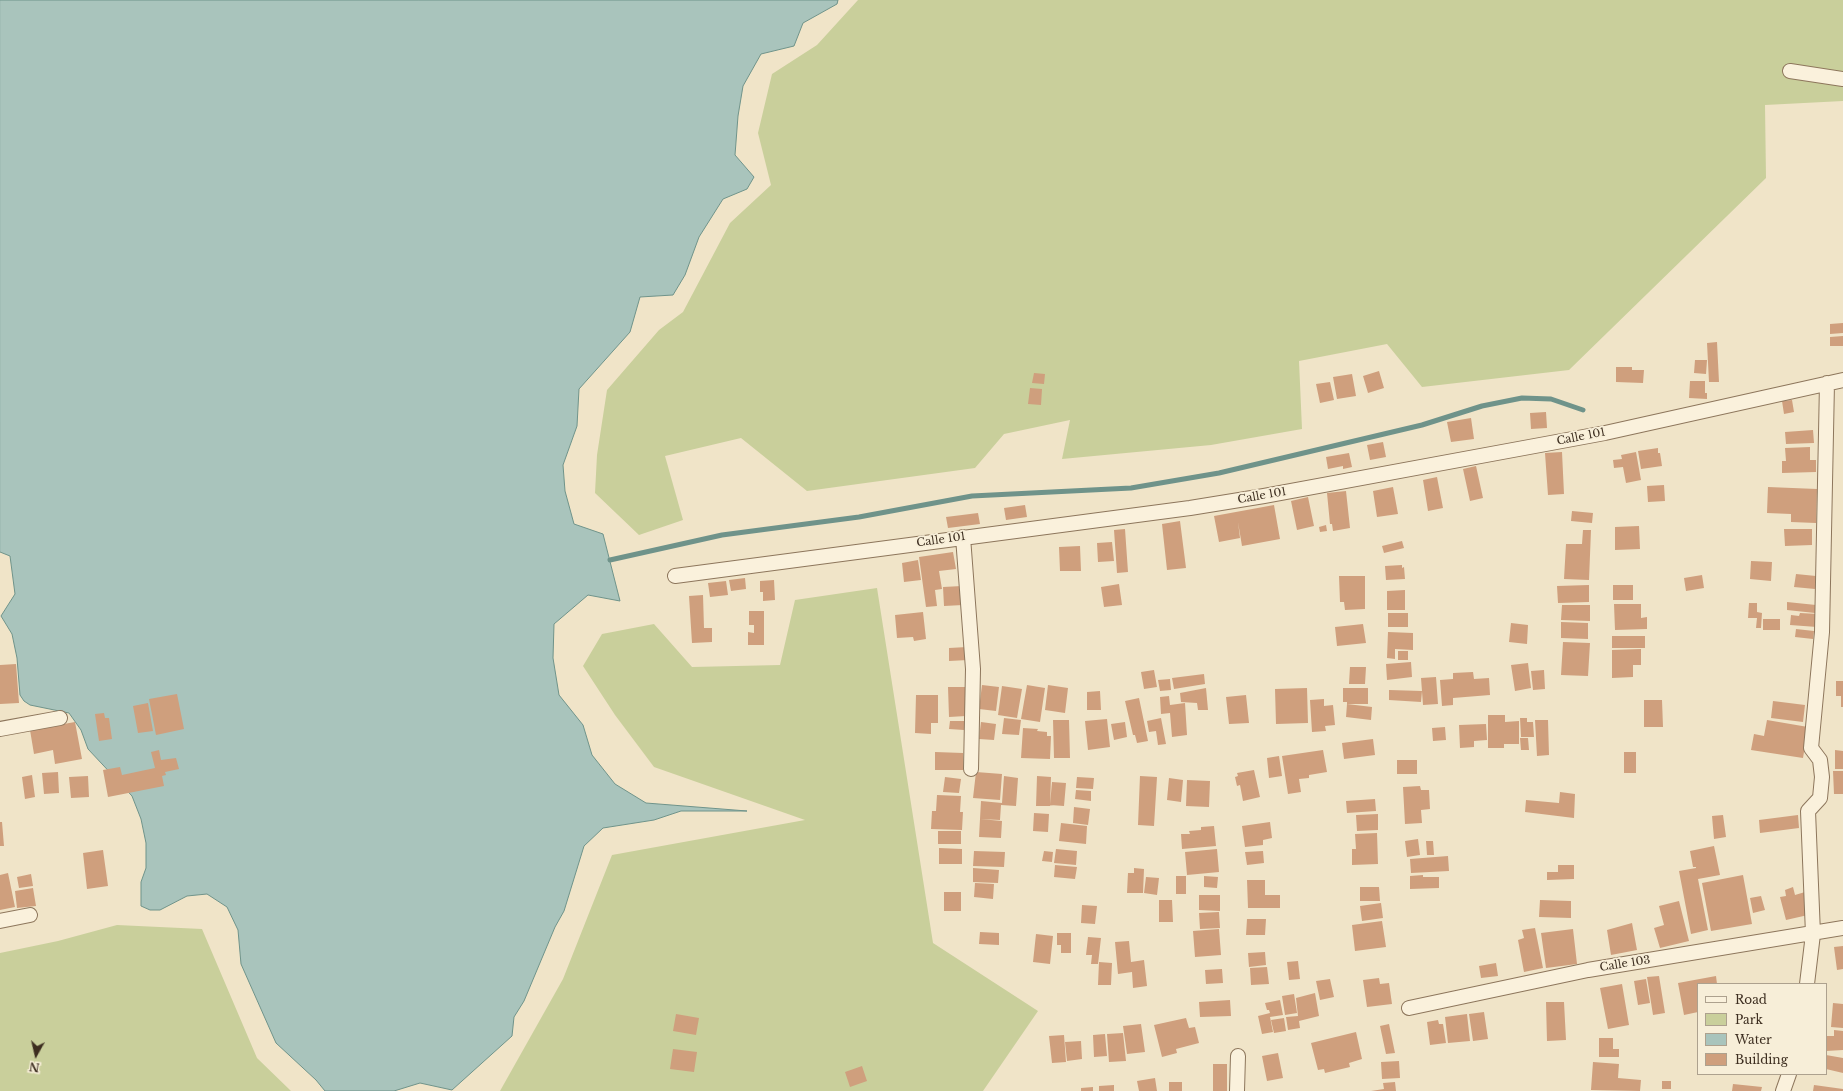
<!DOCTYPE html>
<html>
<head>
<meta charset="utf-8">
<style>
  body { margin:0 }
  #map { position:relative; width:1843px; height:1091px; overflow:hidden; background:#f0e4c8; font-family:"Libre Baskerville",serif }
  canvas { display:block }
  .legend { position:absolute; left:1697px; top:983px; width:130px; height:92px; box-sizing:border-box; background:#f7eed8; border:1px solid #ada18e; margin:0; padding:5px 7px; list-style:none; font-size:12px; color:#3d2e20 }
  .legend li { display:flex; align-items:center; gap:8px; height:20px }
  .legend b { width:20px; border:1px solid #ada18e }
  .north { position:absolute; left:16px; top:1035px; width:40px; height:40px; -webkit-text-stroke:3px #f7eed8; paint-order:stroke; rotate:188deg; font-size:11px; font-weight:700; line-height:16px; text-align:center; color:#3d2e20 }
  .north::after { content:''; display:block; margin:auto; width:14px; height:18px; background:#3d2e20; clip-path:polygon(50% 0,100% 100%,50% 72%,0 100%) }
</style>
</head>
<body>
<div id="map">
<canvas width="1843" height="1091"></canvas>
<ul class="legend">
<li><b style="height:5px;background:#faf1dc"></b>Road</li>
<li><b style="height:11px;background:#c9cf9b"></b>Park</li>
<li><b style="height:11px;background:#a9c4bc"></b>Water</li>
<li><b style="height:11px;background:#cf9f7d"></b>Building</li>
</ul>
<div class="north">N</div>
</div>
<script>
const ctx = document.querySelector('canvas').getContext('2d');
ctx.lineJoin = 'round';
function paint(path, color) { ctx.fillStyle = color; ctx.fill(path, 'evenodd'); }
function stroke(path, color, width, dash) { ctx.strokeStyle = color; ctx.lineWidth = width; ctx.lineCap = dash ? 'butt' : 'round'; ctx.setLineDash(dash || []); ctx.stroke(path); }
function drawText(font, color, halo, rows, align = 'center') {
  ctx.font = font + ' "Libre Baskerville",serif'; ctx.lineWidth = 3.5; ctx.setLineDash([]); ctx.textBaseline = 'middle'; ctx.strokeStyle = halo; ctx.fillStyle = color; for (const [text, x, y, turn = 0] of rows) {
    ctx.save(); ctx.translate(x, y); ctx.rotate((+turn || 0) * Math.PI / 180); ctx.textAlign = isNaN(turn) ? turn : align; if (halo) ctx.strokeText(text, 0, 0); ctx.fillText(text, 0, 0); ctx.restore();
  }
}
paint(new Path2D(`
  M858,0h985v101l-78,4 1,73 -197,192 -147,17 -35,-43 -88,17 3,68 -91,16 -149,14 8,-39 -66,14 -29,34 -168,23 -66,-53 -76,18 18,64 -44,15 -44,-42 2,-38 10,-65 52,-60 24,-18 47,-89 41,-38 -13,-52 14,-59 45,-29z
  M877,588l56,355 105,68 -55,80h-483l63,-112 49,-124 193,-35 -151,-53 -39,-52 -32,-49 19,-32 52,-10 38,43 88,-2 15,-65z
  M117,925l85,4 55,129 34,33h-291v-138l58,-12z`), '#c9cf9b');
const water = new Path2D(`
  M0,0h838l-1,4 -34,19 -9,23 -33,8 -18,32 -5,30 -3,39 19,22 -7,12 -24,10 -24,38 -14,38 -12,20 -33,2 -10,35 -51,57 -2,37 -14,39 2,26 9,33 29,10 17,67 -32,-6 -34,29 -1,34 6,37 24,30 9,30 23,29 31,19 101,8h-66l-27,9 -51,8 -19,18 -20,65 -9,16 -31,74 -10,16 -2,19 -60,54 -32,-7 -26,8h-69l-9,-11 -40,-37 -35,-79 -3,-34 -11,-23 -20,-13 -20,2 -27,14h-10l-9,-4v-24l5,-14v-25l-5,-24 -9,-23 -44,-47 -7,-19 -12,-17 -39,-8 -6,-4 -4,-6 -3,-37 -5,-24 -11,-18 14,-22 -5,-38 -10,-4z`);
paint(water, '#a9c4bc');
stroke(water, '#6f938a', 1);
stroke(new Path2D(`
  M610,560l112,-25 137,-18 113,-21 159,-8 88,-15 203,-48 60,-19 40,-8 29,1 32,11`), '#6f938a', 5);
paint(new Path2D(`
  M1843,323v10l-13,1v-10z
  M1843,336v10h-13v-9z
  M1717,342l2,40h-10l-2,-39z
  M1695,360h12l-1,14 -12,-1z
  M1616,367h16v3h12l-1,13 -27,-1z
  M1379,371l5,17 -16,5 -5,-17z
  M1034,373l11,1 -1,10 -12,-1z
  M1352,374l4,22 -19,3 -4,-22z
  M1690,381h15v12h2v6l-18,-1z
  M1330,382l4,18 -14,3 -4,-19z
  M1030,388l12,1 -1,16 -13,-1z
  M1792,400l2,12 -10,2 -2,-13z
  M1546,412l1,16 -16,1 -1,-16z
  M1471,418l3,21 -23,3 -4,-20z
  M1813,430l1,13 -28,1 -1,-12z
  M1383,442l3,15 -16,3 -3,-15z
  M1810,447v13h6v12l-34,1v-12h4l-1,-13z
  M1658,448v5h2l2,13 -21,3 -3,-18z
  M1562,452l2,42 -16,1 -3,-42z
  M1636,452l5,28 -15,3 -3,-16 -9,1 -1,-8 9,-1 -1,-4z
  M1349,453l3,14 -9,2v-3l-15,3 -2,-12z
  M1476,466l7,32 -13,3 -7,-32z
  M1437,477l6,31 -15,3 -5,-31z
  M1664,485l1,16 -17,1 -1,-16z
  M1393,487l5,27 -21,3 -4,-26z
  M1768,487l49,2 -1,34 -25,-1v-8l-24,-1z
  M1346,491l4,37 -17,3 -1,-7h-2l-3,-31z
  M1308,497l6,29 -17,4 -6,-29z
  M1025,505l2,12 -21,3 -2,-12z
  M1274,505l6,34 -38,7 -4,-24 2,16 -21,4 -5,-26z
  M1572,511l21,2 -1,10 -21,-2z
  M978,513l2,11 -32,4 -2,-11z
  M1180,521l6,47 -19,2 -5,-46z
  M1326,525l1,6 -7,1 -1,-5z
  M1639,526l1,23 -25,1v-23z
  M1125,529l3,43 -11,1 -3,-43z
  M1784,529h28v16l-27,1z
  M1583,530h8l-2,50 -25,-1 2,-35h16z
  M1402,541l2,7 -20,5 -2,-7z
  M1112,542l2,19 -16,1 -1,-19z
  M1080,546l1,25h-21l-1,-24z
  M953,552l3,17 -17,2 3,18 -7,1 2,16 -11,1 -7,-50z
  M918,560l3,20 -17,2 -2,-19z
  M1751,561l21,1 -1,19 -21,-2z
  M1402,565v3l2,-1 1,12 -19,1 -1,-14z
  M1796,574l20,2 -1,13 -21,-2z
  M1702,575l2,13 -18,3 -2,-13z
  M1339,576h26v33l-20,1 -1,-8h-4z
  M745,578l1,11 -15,2 -2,-11z
  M774,580l1,20 -12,1v-9h-3v-11z
  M726,581l2,14 -18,2 -2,-14z
  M1119,584l3,21 -18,2 -3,-20z
  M1589,585v17l-31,1 -1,-17z
  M1613,585h20v15h-20z
  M962,586l1,19 -19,1 -1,-19z
  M1405,590v20h-18v-19z
  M703,595l1,33h8v14l-20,1 -3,-47z
  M1787,602l29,3 -1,8 -28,-3z
  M1749,603h8v9l5,1 -1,15h-5l1,-10h-9z
  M1614,604h27v14l6,-1v12l-32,1z
  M1562,605h28v16l-29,-1z
  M749,611h15v34h-16v-13l6,1v-8h-5z
  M923,612l3,27 -12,2 -1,-4 -16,1 -2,-23z
  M1388,613h20v14h-20z
  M1800,613l18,1 -1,13 -27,-2 1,-10 8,1z
  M1763,619h17v11h-17z
  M1561,622l27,1v16l-27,-1z
  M1511,623l17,2 -1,19 -18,-2z
  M1363,624l3,19 -29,3 -2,-19z
  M1796,629l18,2 -1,8 -18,-2z
  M1388,632l25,1v17l-18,-1v10l-8,-1z
  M1612,636h33v12h-33z
  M1563,642l27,1 -2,33 -27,-1z
  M967,647l1,13 -19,1v-13z
  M1641,649v16h-8v12l-21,1v-28z
  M1398,651h10v9h-10z
  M1411,662l1,15 -25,3 -1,-16z
  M1528,663l3,25 -16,3 -4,-26z
  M16,664l3,39 -19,1v-39z
  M1350,667h16l-1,17h-16z
  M1154,670l3,17 -13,2 -3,-17z
  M1544,670l1,19 -12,1 -2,-19z
  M1473,672l1,7 15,-1 1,17 -37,3v7l-11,1 -2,-26 13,-1v-6z
  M1204,674l1,10 -31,5 -2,-11z
  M1436,677l2,27 -15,1 -2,-27z
  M1170,679l1,11 -11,1 -2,-11z
  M1836,681h7v26h-2v-11h-5z
  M982,685l17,2 -3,24 -17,-2z
  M1027,685l18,3 -5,34 -19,-3z
  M1048,685l20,3 -3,25 -20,-3z
  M1002,686l20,3 -5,29 -19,-3z
  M948,687h17l1,29 -17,1z
  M1206,688l2,22h-10l-1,-7 -16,-1 -1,-9z
  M1307,688l1,35 -32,1 -1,-35z
  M1343,688h25v16h-21v-2h-4z
  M1389,690l33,1 -1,11 -32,-2z
  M1100,691l1,19h-14v-18z
  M177,694l7,35 -28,6 -7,-36z
  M916,695h22v28h-7v11l-16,-1z
  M1246,695l3,28 -20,1 -3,-27z
  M1169,696l1,9 15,-2 2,32 -15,2 -2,-24 -9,1 -1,-17z
  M1139,698l9,43 -11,2 -2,-8h-2l-8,-34z
  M1324,699v7l9,-1 2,20 -10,1 1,5 -14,1 -2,-32z
  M1644,700h18l1,27h-19z
  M1773,701l32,4 -2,17 -32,-4z
  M148,703l5,28 -15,2 -5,-27z
  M1347,704l25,3 -1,13 -25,-3z
  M104,713l1,5h4l3,21 -13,2 -4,-27z
  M1488,715h17v7l14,-1v23h-15v4h-16z
  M1004,718l17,2 -2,15 -17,-1z
  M1161,718l5,26 -8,1 -2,-14 -7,1 -2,-11z
  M1520,718h7v4h6l1,15h-13z
  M1107,719l3,28 -22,3 -3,-29z
  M1053,720h16l1,38h-16z
  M1535,720h13l1,35 -12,1z
  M1767,720l41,7 -5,31 -52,-8 3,-16 10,2z
  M950,721h14v9l-15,-1z
  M75,722l7,37 -27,5 -2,-14 -19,4 -4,-24z
  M981,722l15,2 -2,16 -15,-1z
  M1125,722l2,15 -13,3 -3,-16z
  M1486,724l1,16 -13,1v6l-14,1 -1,-23z
  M1445,727l1,13 -13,1 -1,-13z
  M1023,728l15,1 -1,2 10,1v4h4l-1,23 -29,-1z
  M1520,738h8l1,12h-8z
  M1373,739l2,16 -31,4 -2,-16z
  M159,750l2,10 15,-2 3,11 -14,3 1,3 -4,1 2,10 -56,11 -5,-27 17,-3 2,8 33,-7 -4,-16z
  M1323,750l4,22 -18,3v3l-10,1 2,13 -13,2 -6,-38z
  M1835,750l8,1v18h-8z
  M935,752l28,1v17h-28z
  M1624,752h12v21h-12z
  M1279,756l3,20 -13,2 -2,-20z
  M1397,760h20v14h-20z
  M1254,770l6,27 -17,4 -3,-16 -3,1 -2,-9 3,-1 -1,-3z
  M1833,771h10v23h-9z
  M58,772l1,21 -15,1 -2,-21z
  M976,772l26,2 -2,26 -27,-2z
  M32,775l3,22 -10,2 -3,-22z
  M88,776l1,21 -18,1 -2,-21z
  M1004,776l14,2 -2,28 -15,-1 -1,15 -20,-1 1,-18 21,2z
  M1037,776l14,1 -1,29h-14z
  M1140,776l17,1 -3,49 -16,-1z
  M945,777l16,2 -2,14 -16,-1z
  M1077,777l17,1 -1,11 -17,-1z
  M1169,778l14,2 -2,22 -14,-2z
  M1187,780l23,1 -1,26 -23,-1z
  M1052,782l14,1 -2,23 -14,-1z
  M1420,786l1,4h8l1,19 -9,1 1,13 -17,1 -2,-37z
  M1076,790l15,1v10l-16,-2z
  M1560,792l15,2 -1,24 -49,-6 1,-12 33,3z
  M937,795l24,1 -1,16h3l-1,18 -31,-1 1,-18h4z
  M1375,799l1,12 -29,2 -1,-12z
  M1074,807l16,2 -2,16 -15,-2z
  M1034,813l15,1 -1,18 -15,-1z
  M1378,814v16l-21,1 -1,-16z
  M1723,815l3,22 -12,2 -2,-23z
  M1798,815l1,13 -39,5 -1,-13z
  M980,819l22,2 -1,17 -22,-1z
  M0,822h2l2,24h-4z
  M1270,822l2,16 -9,2v5l-18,2 -3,-21z
  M1061,823l26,3 -1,18 -27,-3z
  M1214,826l2,20 -34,3 -1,-15h9l-1,-3 12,-1v-3z
  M938,831h23v13h-23z
  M1377,833l1,31 -26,1v-16h4l-1,-15z
  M1418,839l2,16 -13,2 -2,-16z
  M1426,841h7l1,14h-7z
  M1714,846l6,29 -22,4 10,51 -17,4 -12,-63 17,-3v-1h-3l-3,-16z
  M939,848l23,1v15h-23z
  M1056,849l21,2 -1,14 -22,-2z
  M1217,849l2,23 -32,3 -2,-23z
  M103,850l5,36 -21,3 -4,-36z
  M974,851l31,1 -1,15 -31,-1z
  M1044,851l9,1 -1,10 -10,-1z
  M1263,851l1,12 -17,2 -2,-13z
  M1448,856l1,15 -38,2 -1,-14z
  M1055,865l22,2 -2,12 -21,-2z
  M1558,865h16v14l-27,1v-8h11z
  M973,868l26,2 -1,13 -25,-1z
  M1134,868l10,1 -1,24h-16l1,-20h6z
  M8,873l7,34 -15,3v-35z
  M31,874l2,12 -14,2 -2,-11z
  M1423,875v2h16v11l-29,1v-13z
  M1743,875l9,49 -41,7 -9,-48z
  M1176,876h10v18h-10z
  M1204,876l14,1 -1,11 -13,-1z
  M1146,877l13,1 -2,17 -13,-2z
  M1247,880h18v15h15v13h-32z
  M975,883l19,1 -1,15 -19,-2z
  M1360,887h19l1,14h-20z
  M1793,887l2,8 10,-3 3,23 -22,5 -6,-23 6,-1 -1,-6z
  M33,888l3,18 -19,2 -2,-17z
  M944,892h17v19h-17z
  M1199,895h21v16l-21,-1z
  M1761,896l4,14 -12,3 -3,-15z
  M1159,900h13l1,22h-14z
  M1540,900l31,1v17l-32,-1z
  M1679,901l10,40 -29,7 -6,-20 10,-3 -5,-19z
  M1381,903l2,15 -21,3 -2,-15z
  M1082,905l15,1 -2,18 -14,-1z
  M1219,912l1,16 -20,1 -1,-16z
  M1247,919h19l-1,16h-19z
  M1382,921l4,26 -31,4 -3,-26z
  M1632,923l5,27 -26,5 -4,-25z
  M1535,928l8,40 -19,4 -6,-32 6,-2 -2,-8z
  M1219,929l2,26 -26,2 -2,-26z
  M1573,929l4,35 -31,4 -5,-35z
  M980,932l19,1v12l-20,-1z
  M1057,933h14v20h-10v-8h-4z
  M1036,934l17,2 -3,28 -17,-2z
  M1088,937l13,1 -3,26h-7l1,-9h-6z
  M1129,941l2,21 13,-2 3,26 -14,2 -1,-16 -14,2 -3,-32z
  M1843,946v23l-6,1 -3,-23z
  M1265,952l1,13 -17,2 -1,-14z
  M1298,961l2,18 -11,1 -2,-18z
  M1099,962l13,1 -1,22h-13z
  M1496,963l2,13 -17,2 -2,-12z
  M1267,967l2,17 -18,1 -1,-17z
  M1222,969l1,14 -17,1 -1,-14z
  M1659,976l6,37 -12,2 -6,-38z
  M1716,976l1,8h-19v28l-14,3 -6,-32z
  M1379,978l1,6 9,-1 3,21 -25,3 -4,-27z
  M1330,979l4,18 -14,3 -4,-19z
  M1646,979l4,24 -12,2 -4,-24z
  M1622,984l7,41 -21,4 -8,-41z
  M1315,993l4,23 -20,5 1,7 -12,2 -2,-13 12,-1 -2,-18z
  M1294,994l3,19 -12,2 -3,-19z
  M1230,1000l1,16 -31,1 -1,-15z
  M1280,1000l3,15 -13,2 3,15 -11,2 -4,-18 12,-3 -1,-3h-2l-2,-7z
  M1546,1002h18l2,38 -19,1z
  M1833,1003l10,1v24l-12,-1z
  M1484,1012l4,27 -15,2 -4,-27z
  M676,1014l23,4 -3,17 -23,-4z
  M1467,1014l3,27 -22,2 -3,-26z
  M1186,1018l3,10 6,-1 4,16 -23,6 1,4 -15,4 -8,-32z
  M1284,1018l2,13 -12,2 -3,-13z
  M1438,1020l1,4h4l3,19 -16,2 -3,-23z
  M1141,1024l4,28 -18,2 -4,-28z
  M1389,1024l6,29 -9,1 -6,-28z
  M1834,1030l9,1v19l-17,1v-15h8z
  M1356,1032l6,27 -13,4 1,4 -25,6 -1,-4 -6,1 -7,-27z
  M1123,1033l3,28 -17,1 -2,-28z
  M1105,1034l2,22 -13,1 -1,-22z
  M1064,1035l2,27 -14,1 -3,-27z
  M1599,1038h14v11h6v8h-20z
  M1081,1041l1,18 -15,2 -2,-19z
  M673,1049l24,3 -3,20 -24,-3z
  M1278,1053l5,25 -16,3 -5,-25z
  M1826,1055l17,3v15l-17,-4z
  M1399,1061l1,17 -18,1 -1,-17z
  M1593,1062l26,2 -1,14 23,2 -1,11 -49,-1z
  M1213,1064h14v27h-14z
  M862,1066l5,15 -17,6 -5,-15z
  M1155,1078l2,13h-18l-2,-10z
  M1662,1081h9v8h-9z
  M1169,1082h13v9h-13z
  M1395,1082l1,9h-25l13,-2 -1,-6z
  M1733,1084l29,3 -1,4h-29z
  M1114,1085v6h-15v-5z
  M1814,1085l29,4v2h-30z
  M1093,1087v4h-12v-3z`), '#cf9f7d');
const minor = new Path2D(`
  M1790,71l53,8
  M963,537l10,132 -2,100
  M675,576l515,-68 74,-12 341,-63 238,-53
  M0,729l60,-11
  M0,921l30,-6
  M1807,984l6,-50 -5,-123 12,-13 2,-21 -2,-17 -9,-12 11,-116 5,-249
  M1409,1008l179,-38 255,-42
  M1237,1091l1,-35
  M1783,1091l6,-17`);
stroke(minor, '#8d765c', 16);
stroke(minor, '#faf1dc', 14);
drawText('11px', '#3d2e20', '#f7eed8', [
  ["Calle 101",1581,437,-11],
  ["Calle 101",1262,496,-10],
  ["Calle 101",941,540,-8],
  ["Calle 103",1625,964,-9]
]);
</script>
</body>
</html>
